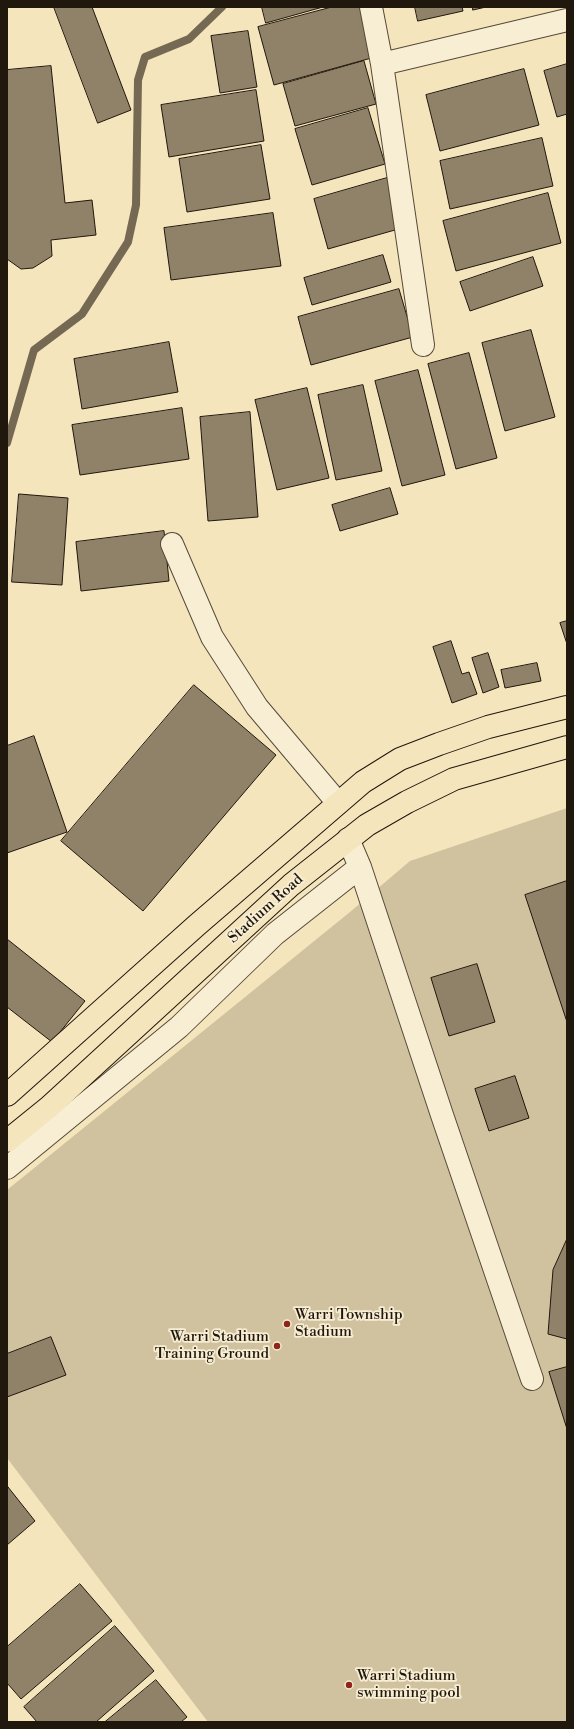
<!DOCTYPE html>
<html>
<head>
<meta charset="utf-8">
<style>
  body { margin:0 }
  #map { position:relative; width:574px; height:1729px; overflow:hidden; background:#f5e5bd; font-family:"Libre Bodoni",serif }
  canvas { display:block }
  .frame { position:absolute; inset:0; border:8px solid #20170d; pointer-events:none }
</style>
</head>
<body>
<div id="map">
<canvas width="574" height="1729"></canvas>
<div class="frame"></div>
</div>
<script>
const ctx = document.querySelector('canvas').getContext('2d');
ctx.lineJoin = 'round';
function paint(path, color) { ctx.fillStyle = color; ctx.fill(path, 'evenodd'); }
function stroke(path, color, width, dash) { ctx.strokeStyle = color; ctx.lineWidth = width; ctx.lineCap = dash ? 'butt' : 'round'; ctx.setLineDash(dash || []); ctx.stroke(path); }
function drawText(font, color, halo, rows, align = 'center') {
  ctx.font = font + ' "Libre Bodoni",serif'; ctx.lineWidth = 3.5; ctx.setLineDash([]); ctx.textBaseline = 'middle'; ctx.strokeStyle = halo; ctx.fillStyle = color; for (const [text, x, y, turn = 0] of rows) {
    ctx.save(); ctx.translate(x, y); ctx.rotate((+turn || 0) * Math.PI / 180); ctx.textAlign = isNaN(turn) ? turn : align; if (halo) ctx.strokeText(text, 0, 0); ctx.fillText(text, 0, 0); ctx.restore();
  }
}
paint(new Path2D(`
  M567,808v914h-359l-201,-264v-268l343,-278 60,-51z`), '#d1c29f');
stroke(new Path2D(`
  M7,443l27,-93 48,-36 46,-72 8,-37 2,-125 7,-23 44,-18 33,-32`), '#756953', 8);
const building = new Path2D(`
  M54,7h38l39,103 -33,13z
  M262,7h61l-57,16z
  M332,7h29l14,50 -101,28 -16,-58z
  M415,7h47l1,4 -45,10z
  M473,7h13l-13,3z
  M248,31l9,56 -37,6 -9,-57z
  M364,61l12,43 -81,22 -12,-42z
  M567,64v50l-10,3 -13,-46z
  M51,66l14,137 27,-3 4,35 -45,5 1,16 -19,12 -12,1 -14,-10v-189z
  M524,69l15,56 -99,26 -14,-56z
  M256,90l8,51 -95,16 -8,-52z
  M368,108l17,56 -73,21 -17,-56z
  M542,138l11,48 -103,23 -10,-48z
  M261,145l9,54 -83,13 -8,-53z
  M387,178l15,50 -74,21 -14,-50z
  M548,193l13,50 -105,28 -13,-50z
  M273,213l8,53 -110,14 -7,-52z
  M383,255l8,27 -79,23 -8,-27z
  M533,257l10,29 -73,25 -10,-29z
  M399,289l14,48 -102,28 -13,-48z
  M531,330l24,87 -50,14 -23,-88z
  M169,342l9,50 -96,17 -8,-50z
  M469,353l28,105 -41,11 -28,-105z
  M418,370l27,105 -43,11 -27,-105z
  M363,385l19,86 -46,9 -18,-85z
  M307,388l22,90 -52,12 -22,-90z
  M182,408l7,51 -109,16 -8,-50z
  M250,412l8,105 -50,4 -8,-104z
  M390,488l8,26 -58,17 -8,-26z
  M19,494l49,4 -6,87 -50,-3z
  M164,531l5,50 -88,10 -5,-49z
  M567,621v23l-7,-21z
  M451,641l11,33 7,-2 8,22 -25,9 -19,-56z
  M488,653l11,34 -16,6 -11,-35z
  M537,663l4,18 -36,7 -4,-18z
  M194,685l82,70 -133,156 -82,-70z
  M34,736l33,96 -60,21v-107z
  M567,881v141l-42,-127z
  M7,939l78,62 -33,41 -45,-35z
  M477,964l18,58 -46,14 -18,-58z
  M515,1076l14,42 -40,13 -14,-42z
  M567,1239v100l-19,-5 5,-64z
  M51,1337l15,38 -59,22v-43z
  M567,1367v62l-18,-57z
  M8,1487l27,34 -28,24v-57z
  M80,1584l32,37 -91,78 -14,-16v-36z
  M115,1626l39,45 -58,51h-59l-13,-15z
  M156,1680l31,37 -6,5h-76z`);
paint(building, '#8f8269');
stroke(building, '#20170d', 1);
const minor = new Path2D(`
  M371,7l11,57 41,281
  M382,64l185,-44
  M172,544l40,93 45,70 81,96
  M348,839l12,28 82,248 90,264
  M7,1168l172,-141 96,-93 85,-67`);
const major = new Path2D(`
  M7,1095l190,-170 166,-143 37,-23 39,-15 49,-17 79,-20
  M7,1141l42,-34 242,-222 76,-60 40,-23 47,-23 113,-32`);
stroke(minor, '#554a39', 24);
stroke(major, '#20170d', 24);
stroke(minor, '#f8eed4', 22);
stroke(major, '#f5e5bd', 22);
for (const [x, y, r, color] of [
  [287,1324,4,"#8f2418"],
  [277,1346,4,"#8f2418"],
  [349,1685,4,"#8f2418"]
]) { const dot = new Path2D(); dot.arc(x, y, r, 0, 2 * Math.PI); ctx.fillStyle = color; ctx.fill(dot); stroke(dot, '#f8eed4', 1.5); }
drawText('15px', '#20170d', '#f8eed4', [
  ["Stadium Road",266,909,-42]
]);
drawText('15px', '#20170d', '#f8eed4', [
  ["Warri Township",295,1315],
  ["Stadium",295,1332],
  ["Warri Stadium",269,1337,"right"],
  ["Training Ground",269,1354,"right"],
  ["Warri Stadium",357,1676],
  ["swimming pool",357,1693]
], 'left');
</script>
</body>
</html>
